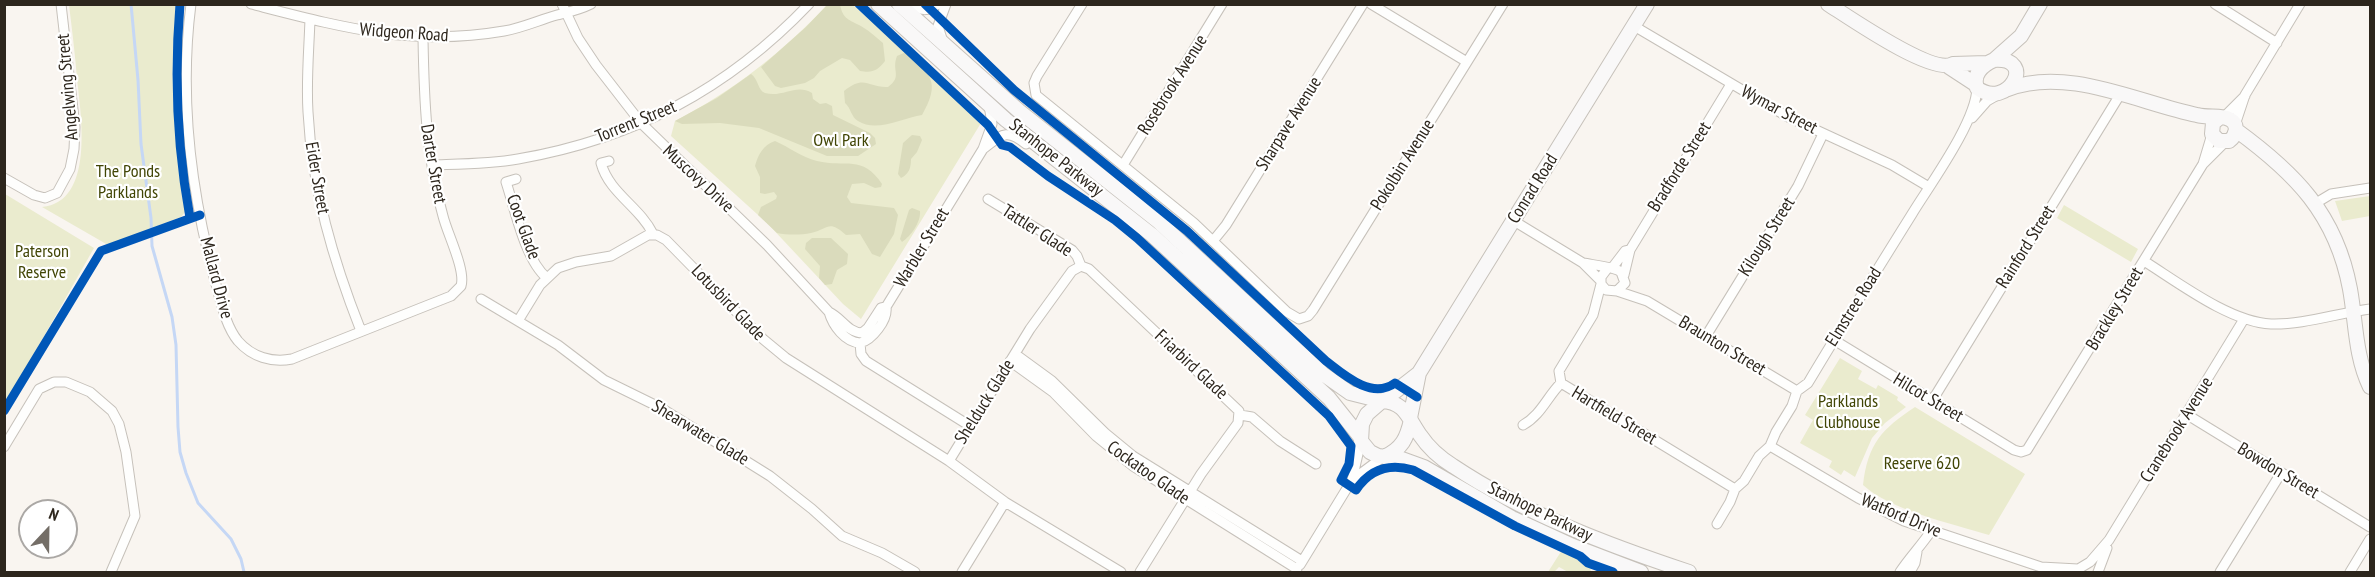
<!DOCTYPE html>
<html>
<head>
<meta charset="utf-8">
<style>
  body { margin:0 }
  #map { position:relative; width:2375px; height:577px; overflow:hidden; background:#f9f5f0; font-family:"PT Sans Narrow",sans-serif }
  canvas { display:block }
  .frame { position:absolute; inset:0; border:6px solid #2d261d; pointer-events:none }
  .north { position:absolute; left:18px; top:499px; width:60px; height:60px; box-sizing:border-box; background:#fff; border:2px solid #aba8a5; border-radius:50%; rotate:22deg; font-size:16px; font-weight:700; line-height:24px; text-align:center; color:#2d261d }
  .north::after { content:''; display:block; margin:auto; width:21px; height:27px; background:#746e67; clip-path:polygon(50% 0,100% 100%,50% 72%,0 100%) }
</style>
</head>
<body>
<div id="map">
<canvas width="2375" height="577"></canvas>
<div class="frame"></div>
<div class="north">N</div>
</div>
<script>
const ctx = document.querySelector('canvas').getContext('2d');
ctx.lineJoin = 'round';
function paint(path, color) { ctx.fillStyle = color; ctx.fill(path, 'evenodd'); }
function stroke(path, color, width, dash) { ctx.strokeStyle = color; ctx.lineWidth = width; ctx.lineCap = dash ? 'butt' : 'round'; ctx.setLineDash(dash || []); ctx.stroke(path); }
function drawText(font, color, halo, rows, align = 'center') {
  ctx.font = font + ' "PT Sans Narrow",sans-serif'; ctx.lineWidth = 4.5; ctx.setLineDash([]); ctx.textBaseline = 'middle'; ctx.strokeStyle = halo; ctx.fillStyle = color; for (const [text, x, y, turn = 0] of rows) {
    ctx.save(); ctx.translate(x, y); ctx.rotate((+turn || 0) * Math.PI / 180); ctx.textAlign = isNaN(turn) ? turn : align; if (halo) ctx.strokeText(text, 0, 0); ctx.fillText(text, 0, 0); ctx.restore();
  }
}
paint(new Path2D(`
  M828,4l25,1 77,67 51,51 -120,196 -18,-15 -75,-80 -97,-88 4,-15c58,-30 108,-69 153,-117z
  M69,5h108c-9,69 -2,139 8,207l-4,5 -73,28 -66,-38c53,-5 39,-92 35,-128 -2,-25 -5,-50 -8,-74z
  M5,194l89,54 -89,157z
  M2370,196v20l-28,5 -7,-20z
  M2064,205l74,44 -7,13 -74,-44z
  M1840,358l22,13 -4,8 18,10 2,-4 20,12 -1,3 9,7 -21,16 -13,15 -17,39 -11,-7 -3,5 -12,-8 3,-6 -32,-18 13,-23 -8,-5z
  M1915,407l110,67 -36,61c-36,-11 -99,-25 -126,-50 5,-42 19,-56 52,-78z
  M1562,550l20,9 5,7 3,-1 1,7h-23l-9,-5 -5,5h-6z`), '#eaebce');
paint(new Path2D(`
  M827,5h13c3,13 7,14 19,20 8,4 17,12 24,18l2,18c-8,10 -12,12 -25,10l-10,-11 -8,-2 -22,13 -6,7 -9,5 -24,5 -6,-2 -14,-19 45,-40z
  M906,52c25,22 35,30 16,63 -19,3 -46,18 -64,6 -7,-4 -7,-13 -13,-18l-1,-12c21,-17 24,-3 44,-4 15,-11 3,-16 9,-31z
  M751,74c7,4 7,17 14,19 18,5 31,-10 47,0l1,6 7,5 6,-1 6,3 1,9 37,18 5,5 1,6 -18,12h-31l-68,-28 -39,-5 -38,1 -7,-3 42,-23z
  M912,135l8,1 2,4 -5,12 -6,7c0,9 -2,15 -10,19l-3,-4 5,-31z
  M775,141c14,6 26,16 42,20 29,7 45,-7 65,23l-1,3 -6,1 -11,-5 -12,1 -5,13 4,6 43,5 4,7 -4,19 -14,23 -8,-3 -12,-20 -14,1c-18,-16 -17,-6 -35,-2 -10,2 -24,2 -34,0l-19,-18 3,-8 15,-8 1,-3 -3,-4 -9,2 -5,-1v-16l-5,-11c3,-11 8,-21 20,-25z
  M912,208l8,3c1,11 -9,25 -18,31l-2,-3 9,-29z
  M812,238h19l17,16 -1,10 -10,6 -5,14 -7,1 -6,-7 1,-12 -15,-17 1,-6z`), '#dadbbc');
stroke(new Path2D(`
  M131,4l7,76 3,64 10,74 1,28 20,71 4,28 2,82 2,25 6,21 12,30 33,36 10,20 3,13`), '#c5d7f5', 3);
const street = new Path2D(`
  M191,4c-12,93 0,188 24,277 6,20 10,44 23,60 14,16 34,22 54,18l159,-63 10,-10c5,-16 -14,-53 -18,-70 -17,-59 -19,-118 -20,-178
  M251,4c90,23 160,43 253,27 18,-3 35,-11 53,-16 12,-3 22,-5 34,-11
  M562,4l16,34 18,27 45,58 126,122 62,67c13,6 18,20 33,21l6,-5 13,-20 5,-1
  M909,4c11,7 19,8 29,0
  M1082,4l-45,72 -3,7 2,12 158,128 93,89 12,7 9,-3 5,-6 190,-306
  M1371,4l96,58
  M2215,4l62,39
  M310,19c-1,31 -4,62 -2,93 4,77 25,148 53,219
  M1634,26l154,91 104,48 37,22
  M943,42l-5,-16 8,-22
  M2224,117l21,-21
  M1972,118l15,-17 12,-7
  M2235,125l10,-30 55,-91
  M983,149c18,-13 22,-22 43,-5
  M609,161l-8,2c8,30 39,44 52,71
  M2203,164l22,-22
  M432,165c29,-1 58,-1 86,-6 116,-20 210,-70 291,-155
  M1123,165l99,-161
  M4,178l30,17 11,3 12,-5 13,-24 4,-20 1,-22 -14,-123
  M516,179l-10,3c9,27 19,78 41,96
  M988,199l84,51 5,6 4,10
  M2316,203l15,-9 39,-6
  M1514,221l69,42 17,17
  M1213,241l13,-16 137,-221
  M2144,261c35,22 86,61 127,63 32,1 67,-11 99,-15
  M1583,263c10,2 32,4 38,9l4,11 -8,8 -11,-1 -5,-6v-7l6,-8
  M1081,266l-9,5 -42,58 -81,132 56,41 116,70
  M1081,266l8,3 150,142 -1,12 -37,51 -61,98
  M1612,268l13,-17 5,-1 101,-166
  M1624,275l6,-25
  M1601,284l-8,31 -34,56 2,12 174,106
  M1617,291l30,10 150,90
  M481,299l77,46 46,35 57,28 109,68 42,33 30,27 40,17 33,19
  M829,312c4,14 16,30 31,31
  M518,321l22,-36 18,-17 18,-6 35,-6 37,-21h9l9,5 97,99 23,19 163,103
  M1706,336l92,-150 25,-52
  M1834,340l180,110 7,2 6,-2 176,-286 9,-30
  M860,343c12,-3 28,-23 26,-36l97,-158 9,-25 -3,-19
  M860,343l1,11 5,7 104,65
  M1015,354l37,27 53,52 28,23 169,105
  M1010,361l43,31 43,44 37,30 164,103
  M1932,401l189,-308
  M2186,414l184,113
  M1240,415l12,2 28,24 36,23
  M1523,425c18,-10 24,-28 38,-42
  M1770,446l88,52 46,23 137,46 37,2
  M4,447l35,-58 15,-7h12l24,10 22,19 7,13 7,28 9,64 -24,56
  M1352,480l31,-23
  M1735,489l9,-8 15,-25 11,-10 6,-14 16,-26 5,-15 11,-8c34,-57 69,-113 104,-169 19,-31 64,-92 65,-126
  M1717,524l13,-22 5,-13
  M1300,565l52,-85 9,-39
  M2075,571l15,-9 19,-22 135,-221
  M962,572l43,-70
  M1900,572c9,-14 21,-26 31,-41
  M1910,572l5,-9 2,-11
  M2098,572l9,-24
  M2220,572l61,-99
  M2350,572l20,-33`);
const secondary = new Path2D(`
  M878,4l128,116 146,115 177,163 32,40
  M899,4l120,107 140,111 164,152 27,19 32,8
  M1828,4c22,14 104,71 125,60l34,-1
  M1994,60c44,-3 14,51 -17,28 -5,-13 5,-23 17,-28z
  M1994,60l27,-24 19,-32
  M1949,67l26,17
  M2008,89c59,-23 131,14 189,26 10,3 24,0 32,4 11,5 7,17 0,22h-10l-7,-7 1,-11 6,-5
  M2236,130c59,43 100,84 114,159 6,33 5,67 20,98
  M1383,401l36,-28
  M1410,418l9,-45 228,-369
  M1384,457c18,-8 23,-19 27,-37
  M1641,572l-68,-26 -61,-28 -88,-51 -22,-8 -24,-3 -8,-4 -9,-11 1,-17 5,-10 15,-13c23,1 26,17 38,34 8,12 20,23 33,31 72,48 155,79 236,106`);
stroke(street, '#c6c1ba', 11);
stroke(secondary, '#c6c1ba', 16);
stroke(street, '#fefefd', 9);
stroke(secondary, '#f9f8f8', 14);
stroke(new Path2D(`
  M180,4c-6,72 -3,143 10,214
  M859,4l129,121 14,20 8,2 38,29 67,44 22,18 192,178 22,30 -2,18 -8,16 15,10c14,-21 33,-27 57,-20l102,56 65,30 8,7 25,9
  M925,4l89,86 173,141 139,130c18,14 46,39 69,22l22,14
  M4,411l97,-160 99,-36`), '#0057b8', 9);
drawText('18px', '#2d261d', '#fff', [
  ["Widgeon Road",404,33,4],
  ["Rosebrook Avenue",1173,85,-58],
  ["Angelwing Street",68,87,-95],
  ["Wymar Street",1779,110,28],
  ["Torrent Street",636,122,-22],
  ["Sharpave Avenue",1289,124,-58],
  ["Stanhope Parkway",1056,158,38],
  ["Darter Street",433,164,80],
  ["Pokolbin Avenue",1403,165,-58],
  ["Bradforde Street",1680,167,-58],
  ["Eider Street",317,178,80],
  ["Muscovy Drive",698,179,43],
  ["Conrad Road",1533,189,-58],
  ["Coot Glade",523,227,70],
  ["Tattler Glade",1037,231,33],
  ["Kilough Street",1767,237,-58],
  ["Rainford Street",2026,247,-58],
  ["Warbler Street",922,248,-59],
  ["Mallard Drive",216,278,75],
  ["Lotusbird Glade",728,303,46],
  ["Elmstree Road",1854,307,-58],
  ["Brackley Street",2115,309,-59],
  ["Braunton Street",1722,346,31],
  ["Friarbird Glade",1191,365,43],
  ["Hilcot Street",1928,398,31],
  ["Shelduck Glade",985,402,-58],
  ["Hartfield Street",1614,416,31],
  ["Cranebrook Avenue",2177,430,-58],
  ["Shearwater Glade",700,433,31],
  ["Bowdon Street",2278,471,31],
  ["Cockatoo Glade",1148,473,35],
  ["Stanhope Parkway",1540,512,26],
  ["Watford Drive",1901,516,23]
]);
drawText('18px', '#414505', '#fff', [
  ["Owl Park",841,141],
  ["The Ponds",128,172],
  ["Parklands",128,193],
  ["Paterson",42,252],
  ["Reserve",42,273],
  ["Parklands",1848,402],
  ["Clubhouse",1848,423],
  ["Reserve 620",1922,464]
]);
</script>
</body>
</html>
